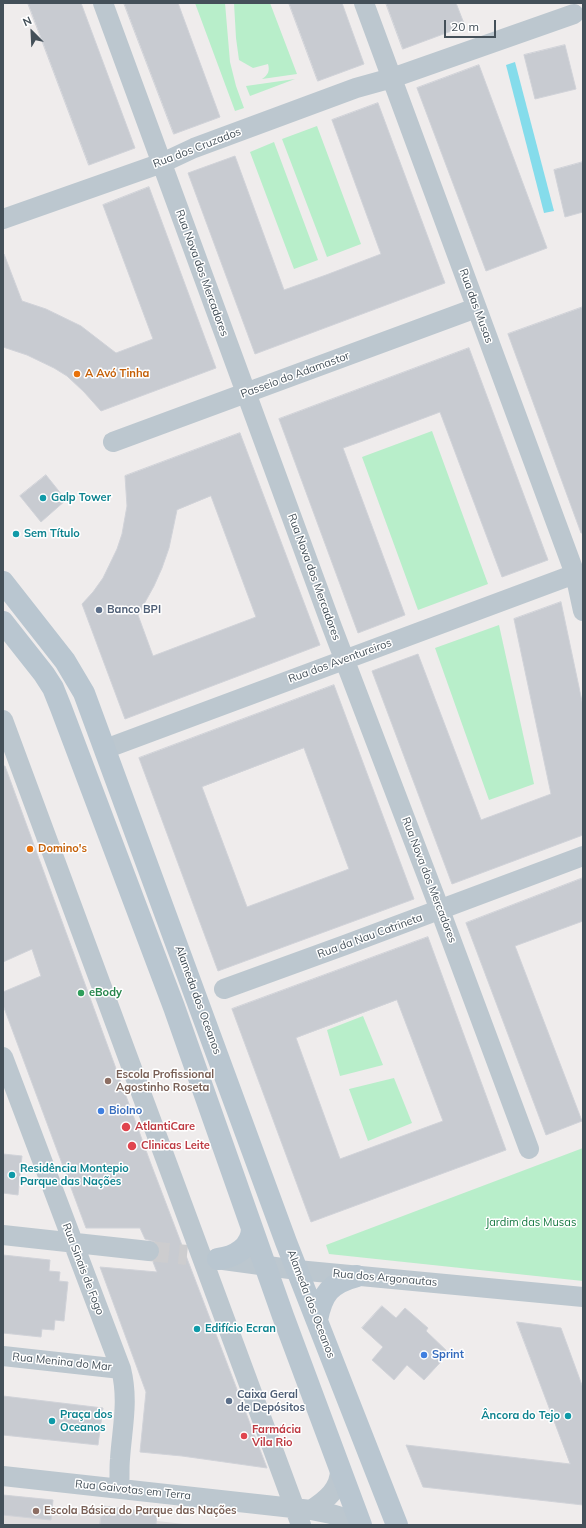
<!DOCTYPE html>
<html>
<head>
<meta charset="utf-8">
<style>
  body { margin:0 }
  #map { position:relative; width:586px; height:1528px; overflow:hidden; background:#efecec; font-family:Mulish,sans-serif }
  canvas { display:block }
  .frame { position:absolute; inset:0; border:4px solid #445059; pointer-events:none }
  .north { position:absolute; left:12px; top:12px; width:40px; height:40px; -webkit-text-stroke:3px #fff; paint-order:stroke; rotate:336deg; font-size:11px; font-weight:700; line-height:16px; text-align:center; color:#445059 }
  .north::after { content:''; display:block; margin:auto; width:14px; height:18px; background:#445059; clip-path:polygon(50% 0,100% 100%,50% 72%,0 100%) }
  .scale { position:absolute; left:444px; top:20px; width:52px; height:18px; box-sizing:border-box; border:2px solid #445059; border-top:0; padding-left:5px; font-size:12px; line-height:14px; white-space:nowrap; color:#445059; -webkit-text-stroke:3px #fff; paint-order:stroke }
</style>
</head>
<body>
<div id="map">
<canvas width="586" height="1528"></canvas>
<div class="frame"></div>
<div class="north">N</div>
<div class="scale">20 m</div>
</div>
<script>
const ctx = document.querySelector('canvas').getContext('2d');
ctx.lineJoin = 'round';
function paint(path, color) { ctx.fillStyle = color; ctx.fill(path, 'evenodd'); }
function stroke(path, color, width, dash) { ctx.strokeStyle = color; ctx.lineWidth = width; ctx.lineCap = dash ? 'butt' : 'round'; ctx.setLineDash(dash || []); ctx.stroke(path); }
function drawText(font, color, halo, rows, align = 'center') {
  ctx.font = font + ' Mulish,sans-serif'; ctx.lineWidth = 3; ctx.setLineDash([]); ctx.textBaseline = 'middle'; ctx.strokeStyle = halo; ctx.fillStyle = color; for (const [text, x, y, turn = 0] of rows) {
    ctx.save(); ctx.translate(x, y); ctx.rotate((+turn || 0) * Math.PI / 180); ctx.textAlign = isNaN(turn) ? turn : align; if (halo) ctx.strokeText(text, 0, 0); ctx.fillText(text, 0, 0); ctx.restore();
  }
}
paint(new Path2D(`
  M3,1495l50,5v10l48,5 2,-9 54,7v8l36,4h-190z`), '#e0ddde');
paint(new Path2D(`
  M195,3h30l5,59 6,24 8,22 -9,3z
  M234,3h36l27,71 -35,5c6,-4 8,-8 6,-15l-15,4 -14,-8 -3,-22z
  M295,79l-45,17 -4,-10z
  M317,126l44,118 -34,13 -45,-118z
  M274,142l44,118 -24,9 -44,-117z
  M432,431l56,153 -70,26 -56,-153z
  M499,625l35,159 -45,16 -54,-152z
  M363,1016l20,49 -43,11 -13,-46z
  M394,1078l18,45 -44,18 -19,-52z
  M583,1148v133l-254,-27 -3,-9z`), '#b8eeca');
paint(new Path2D(`
  M515,62l39,149 -10,2 -38,-148z`), '#85dceb');
const building = new Path2D(`
  M28,3h53l54,145 -46,17z
  M124,3h54l42,114 -46,17z
  M289,3h53l22,61 -46,17z
  M386,3h70l9,23 -62,23z
  M565,45l11,44 -41,10 -11,-44z
  M479,65l68,183 -61,23 -69,-183z
  M378,103l67,180 -190,71 -67,-181 47,-17 49,134 42,-15 55,-21 -49,-134z
  M583,162v50l-18,5 -11,-47z
  M149,187l67,181 -115,43 -17,-19 -17,-16 -13,-8 -27,-13 -24,-8v-92l1,-1 18,47 24,8 35,17 35,27 37,-14 -50,-134z
  M583,307v226h-2l-73,-199z
  M469,348l79,212 -46,17 -62,-165 -80,30 -17,6 62,167 -47,18 -79,-214z
  M240,433l80,212 -195,74 -43,-115 11,-12 10,-14 14,-29 5,-15 5,-28 -2,-30zM211,496l45,121 -103,39 -15,-41 16,-29 8,-18 7,-20 8,-38z
  M46,475l20,25 -25,22 -21,-26z
  M561,602l22,104v129l-131,49 -80,-213 46,-17 63,166 70,-26 -37,-175z
  M334,685l80,214 -196,72 -79,-213zM304,748l45,121 -102,38 -45,-120z
  M3,766h2l146,398 116,304 -85,-12 -42,-4 6,-60 -46,-125 57,5 -4,-10 5,-5 2,-4v-6l-5,-5 -10,-3 -5,-11h-54l-83,-223v-13l38,-16 -9,-27 -29,13z
  M583,878v43l-68,25 67,175 -36,14 -80,-212z
  M428,937l78,213 -195,72 -79,-213zM397,1000l46,121 -103,38 -44,-121z
  M3,1154l19,2 -4,39 -15,-2z
  M3,1255l47,5 -1,11 11,1 -1,9 9,1 -4,39 -9,-1 -1,10 -12,-1 -1,8 -38,-4z
  M382,1306l14,12 9,-10 23,20 -2,3 23,22 -25,27 -17,-15 -13,15 -22,-20 11,-13 -21,-19z
  M517,1322l44,6 22,60v117l-160,-18 -17,-42 164,19z
  M3,1396l100,12 -5,37 -95,-10z
  M3,1495l50,5 -2,20 -48,-5z
  M103,1506l54,7 -1,12h-56z`);
paint(building, '#c8cbd1');
stroke(building, '#d0d2d8', 1);
stroke(new Path2D(`
  M149,1251l38,4`), '#cdcdcf', 20, [20, 10]);
stroke(new Path2D(`
  M103,3l229,624 108,283 89,239
  M364,3l211,571 8,37
  M3,219l159,-56 32,-15 162,-60 36,-10 182,-64
  M113,442l363,-134
  M3,720l298,805
  M105,749l470,-175
  M224,989l121,-44 238,-89
  M3,1057l118,312c8,32 1,59 -1,90 -1,10 0,19 -1,29
  M3,1235l146,16
  M216,1259l81,11 286,27
  M3,1356l118,13
  M3,1476l308,34c15,3 32,5 45,15
  M311,1510c15,-10 30,-21 29,-42`), '#bcc7cf', 20);
stroke(new Path2D(`
  M3,582l62,79 19,32 202,549 111,283
  M3,622l41,52 9,14 8,20 113,299 109,309 78,209
  M218,1259c17,-2 34,-12 34,-31
  M317,1320c5,-26 13,-37 40,-44`), '#b9c6d0', 22);
for (const [x, y, r, color] of [
  [77,374,4,"#e8710a"],
  [43,498,4,"#0f9aa8"],
  [16,534,4,"#0f9aa8"],
  [99,610,4,"#5c6f8a"],
  [30,849,4,"#e8710a"],
  [81,993,4,"#2e9e5b"],
  [108,1081,4,"#8d6e63"],
  [101,1111,4,"#3f7fe0"],
  [126,1127,5,"#e0444e"],
  [132,1146,5,"#e0444e"],
  [12,1175,4,"#0f9aa8"],
  [197,1329,4,"#0f9aa8"],
  [424,1355,4,"#3f7fe0"],
  [229,1401,4,"#5c6f8a"],
  [568,1416,4,"#0f9aa8"],
  [52,1421,4,"#0f9aa8"],
  [244,1436,4,"#e0444e"],
  [36,1511,4,"#8d6e63"]
]) { const dot = new Path2D(); dot.arc(x, y, r, 0, 2 * Math.PI); ctx.fillStyle = color; ctx.fill(dot); stroke(dot, '#fff', 1.5); }
drawText('11px', '#445059', '#fff', [
  ["Rua dos Cruzados",197,148,-21],
  ["Rua Nova dos Mercadores",202,273,70],
  ["Rua das Musas",476,306,70],
  ["Passeio do Adamastor",295,375,-20],
  ["Rua Nova dos Mercadores",314,577,70],
  ["Rua dos Aventureiros",340,661,-20],
  ["Rua Nova dos Mercadores",429,880,69],
  ["Rua da Nau Catrineta",370,936,-20],
  ["Alameda dos Oceanos",198,1000,70],
  ["Rua Sinais de Fogo",83,1269,69],
  ["Rua dos Argonautas",385,1278,5],
  ["Alameda dos Oceanos",311,1304,69],
  ["Rua Menina do Mar",62,1362,6],
  ["Rua Gaivotas em Terra",133,1490,6]
]);
drawText('bold 11px', '#c56008', '#fff', [
  ["A Avó Tinha",85,374],
  ["Domino's",38,849]
], 'left');
drawText('bold 11px', '#0d838f', '#fff', [
  ["Galp Tower",51,498],
  ["Sem Título",24,534],
  ["Residência Montepio",20,1169],
  ["Parque das Nações",20,1182],
  ["Edifício Ecran",205,1329],
  ["Praça dos",60,1415],
  ["Oceanos",60,1428],
  ["Âncora do Tejo",560,1416,"right"]
], 'left');
drawText('bold 11px', '#4e5e75', '#fff', [
  ["Banco BPI",107,610],
  ["Caixa Geral",237,1395],
  ["de Depósitos",237,1408]
], 'left');
drawText('bold 11px', '#27864d', '#fff', [
  ["eBody",89,993]
], 'left');
drawText('bold 11px', '#785e54', '#fff', [
  ["Escola Profissional",116,1075],
  ["Agostinho Roseta",116,1088],
  ["Escola Básica do Parque das Nações",44,1511]
], 'left');
drawText('bold 11px', '#366cbe', '#fff', [
  ["BioIno",109,1111],
  ["Sprint",432,1355]
], 'left');
drawText('bold 11px', '#be3a42', '#fff', [
  ["AtlantiCare",135,1127],
  ["Clinicas Leite",141,1146],
  ["Farmácia",252,1430],
  ["Vila Rio",252,1443]
], 'left');
drawText('11px', '#167942', '#fff', [
  ["Jardim das Musas",531,1223]
]);
</script>
</body>
</html>
